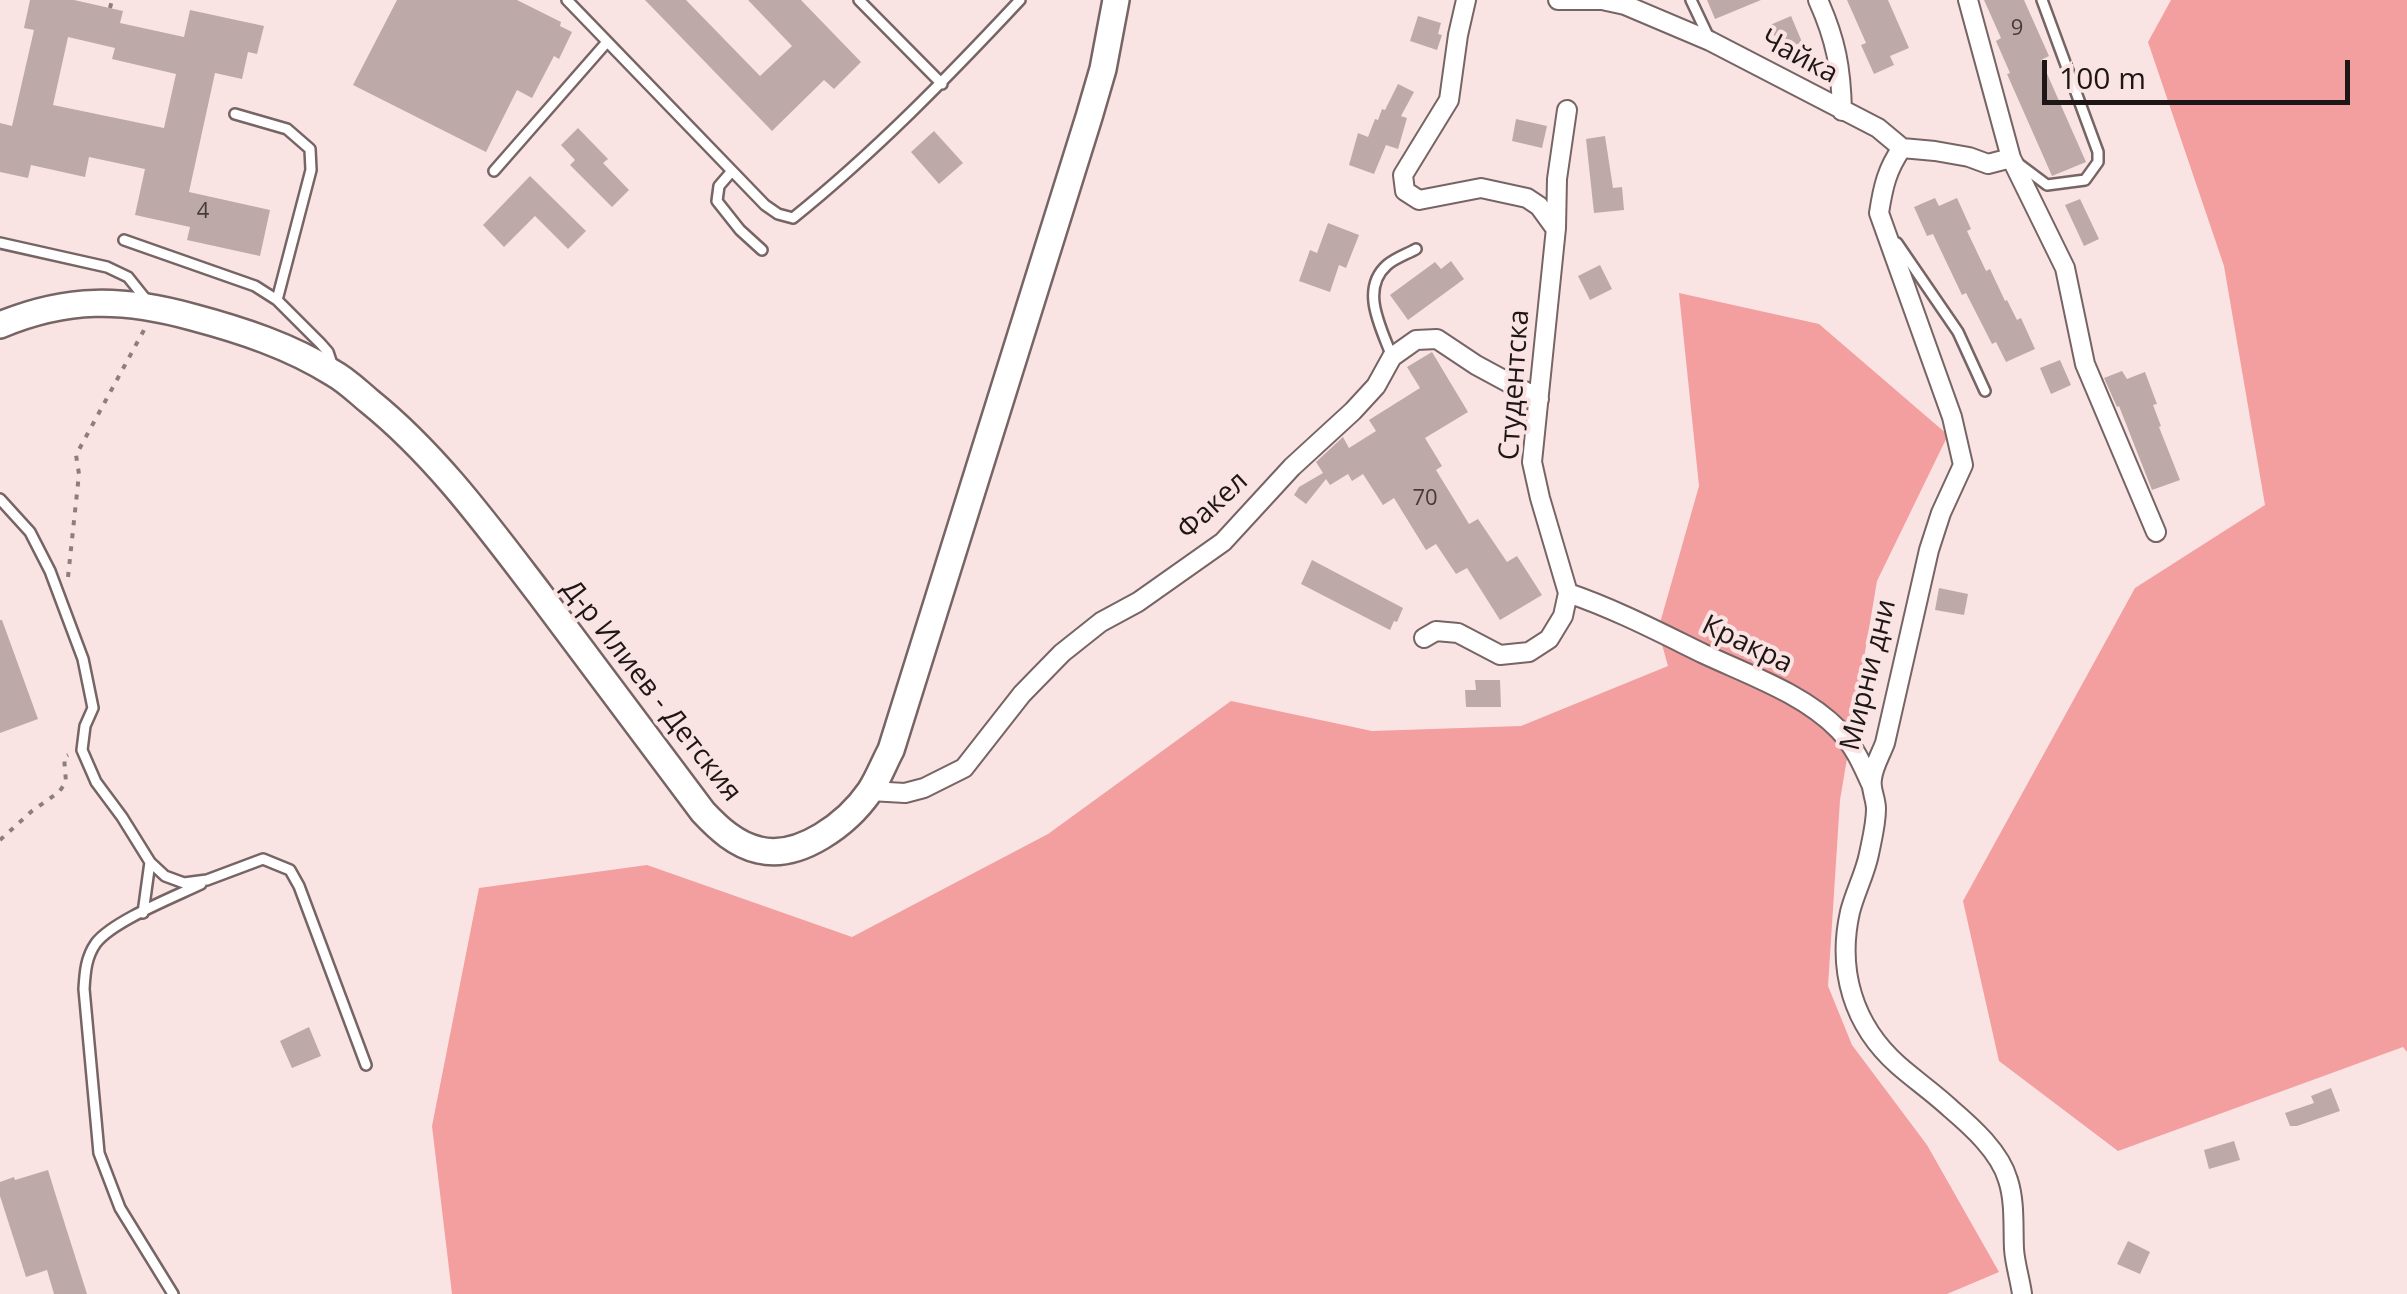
<!DOCTYPE html>
<html>
<head>
<meta charset="utf-8">
<style>
  body { margin:0 }
  #map { position:relative; width:2407px; height:1294px; overflow:hidden; background:#fae4e3; font-family:"Open Sans",sans-serif }
  canvas { display:block }
  .scale { position:absolute; left:2042px; top:60px; width:308px; height:45px; box-sizing:border-box; border:5px solid #1e1616; border-top:0; padding-left:12px; font-size:30px; line-height:35px; white-space:nowrap; color:#1e1616; -webkit-text-stroke:8px #fae4e3; paint-order:stroke }
</style>
</head>
<body>
<div id="map">
<canvas width="2407" height="1294"></canvas>
<div class="scale">100 m</div>
</div>
<script>
const ctx = document.querySelector('canvas').getContext('2d');
ctx.lineJoin = 'round';
function paint(path, color) { ctx.fillStyle = color; ctx.fill(path, 'evenodd'); }
function stroke(path, color, width, dash) { ctx.strokeStyle = color; ctx.lineWidth = width; ctx.lineCap = dash ? 'butt' : 'round'; ctx.setLineDash(dash || []); ctx.stroke(path); }
function drawText(font, color, halo, rows, align = 'center') {
  ctx.font = font + ' "Open Sans",sans-serif'; ctx.lineWidth = 8; ctx.setLineDash([]); ctx.textBaseline = 'middle'; ctx.strokeStyle = halo; ctx.fillStyle = color; for (const [text, x, y, turn = 0] of rows) {
    ctx.save(); ctx.translate(x, y); ctx.rotate((+turn || 0) * Math.PI / 180); ctx.textAlign = isNaN(turn) ? turn : align; if (halo) ctx.strokeText(text, 0, 0); ctx.fillText(text, 0, 0); ctx.restore();
  }
}
paint(new Path2D(`
  M2171,0h236v1052l-4,-5 -285,104 -119,-90 -36,-160 172,-313 130,-83 -41,-239 -76,-224z
  M1679,293l140,31 129,111 -71,146 -37,219 -12,186 24,59 75,100 72,127 -52,22h-1495l-20,-168 47,-238 168,-23 205,72 196,-103 183,-133 141,30 149,-5 147,-60 -10,-36 41,-144z`), '#f39e9f');
paint(new Path2D(`
  M30,0h44l49,11 -3,12 64,14 6,-27 74,16 -7,28 -9,-2 -6,27 -27,-6 -26,119 81,18 -10,46 -73,-16 3,-13 -55,-12 10,-46 -56,-12 -4,20 -54,-12 -3,13 -28,-6v-49l12,3 22,-96 -10,-2zM68,37l47,11 -3,11 64,15 -12,54 -111,-23z
  M397,0h120l44,22 -1,4 12,6 -13,27 -5,-3 -22,42 -15,-8 -31,62 -133,-67z
  M645,0h41l74,76 32,-30 -44,-46h53l60,62 -27,27 -10,-9 -52,51z
  M1707,0h54l-46,19z
  M1847,0h41l21,48 -19,8 4,9 -20,9 -13,-29 5,-2z
  M1984,0h40l25,56 -8,4 45,102 -34,14 -45,-102 3,-1 -14,-32 5,-3z
  M1418,16l23,7 -3,11 4,1 -5,15 -27,-9z
  M1791,16l11,26 -21,9 -11,-26z
  M1398,84l16,8 -13,24 6,2 -9,31 -12,-4 -12,29 -25,-9 9,-32 10,4 7,-18 3,1 4,-11 3,1z
  M1516,119l31,7 -5,22 -30,-7z
  M578,128l30,31 -5,4 26,27 -17,17 -42,-42 5,-5 -14,-15z
  M934,131l29,32 -24,21 -28,-32z
  M1605,136l8,52 9,-1 2,23 -30,3 -8,-74z
  M530,176l56,55 -18,18 -33,-33 -31,31 -21,-22z
  M1935,198l4,8 18,-8 14,31 -4,2 19,40 4,-2 15,32 2,-1 10,20 4,-2 14,31 -29,13 -10,-20 -4,2 -26,-51 -4,2 -29,-61 -6,2 -13,-29z
  M2080,199l19,40 -15,7 -19,-41z
  M1328,223l31,12 -13,33 -7,-3 -9,27 -31,-11 11,-31 7,3z
  M1451,261l13,18 -56,41 -18,-25 45,-33 6,7z
  M1600,265l12,24 -22,11 -12,-24z
  M1432,352l36,60 -43,26 17,28 -6,4 33,54 9,-5 29,43 10,-6 25,39 -42,25 -33,-52 -11,6 -20,-30 -10,6 -32,-52 -11,7 -20,-31 -11,7 -4,-7 -18,11 -4,-6 -20,25 -12,-9 5,-8 24,-14 -7,-11 27,-25 6,11 27,-17 -7,-11 51,-32 -13,-21z
  M2060,360l11,25 -20,9 -11,-26z
  M2122,371l5,8 18,-7 12,32 -4,1 8,21 -2,1 21,53 -28,10 -33,-84 -2,1 -13,-29z
  M1312,560l91,48 -6,14 -3,-1 -4,9 -89,-46z
  M1939,588l29,6 -4,21 -29,-5z
  M0,620h2l36,99 -38,14z
  M1475,680h25l1,27h-35l-1,-17h11z
  M309,1027l12,29 -29,12 -12,-27z
  M2331,1088l9,23 -43,15h-7l-5,-13 29,-10 -3,-7z
  M2234,1141l6,19 -31,9 -5,-19z
  M48,1170l8,26 31,98h-33l-7,-24 -21,7 -26,-81v-14l14,-5 1,3z
  M2128,1241l22,11 -10,22 -23,-10z`), '#bda9a8');
const lane = new Path2D(`
  M567,0l198,205 13,9 15,4c82,-66 156,-142 227,-218
  M859,0l83,84
  M1691,0l18,38
  M235,114l52,15 23,20 1,21 -34,130
  M2019,164l28,21 38,-5 13,-18v-10l-56,-152
  M494,171l113,-129
  M732,171l-13,15 -2,15 23,29 22,20
  M124,240l131,46 22,14 44,44 7,8 5,15
  M0,243l107,24 21,10 20,25
  M1897,243l61,89 27,59
  M1392,357c-10,-28 -33,-67 -5,-92 8,-7 20,-11 29,-16
  M0,499l30,33 20,39 33,88 10,49 -8,18 -3,24 14,32 26,35 28,45 15,14 19,7 23,-3 56,-21 27,11 9,16 67,179
  M143,913l7,-51
  M173,1294l-53,-86 -21,-55 -15,-164c1,-17 2,-32 12,-46 17,-22 78,-46 105,-59`);
const street = new Path2D(`
  M1466,0l-8,35 -9,65 -46,75 2,16 14,9 62,-12 46,10 12,8 16,22
  M1558,0h44l23,5 85,36 168,87 24,20 33,3 34,6 19,7 23,-6
  M1818,0c18,40 23,68 24,111
  M1968,0l43,158 54,110 20,96 71,168
  M1902,148c-15,21 -19,39 -23,65l73,204 11,48 -22,48 -12,37 -44,193c-4,11 -12,24 -13,36 -2,10 4,19 4,30 0,15 -4,30 -7,45 -4,20 -14,38 -19,58 -13,58 3,113 48,153 17,15 36,28 53,44 21,18 49,43 57,71 7,21 5,47 6,69 1,15 6,30 8,45
  M1568,593c47,16 91,39 136,61 45,21 100,40 135,76 15,16 23,34 32,54
  M1424,638l12,-7 22,2 42,22 29,-3 20,-13 14,-23 5,-23 -28,-95 -8,-36 24,-234 1,-49 10,-69
  M870,791l35,2 19,-5 40,-20 58,-74 40,-41 39,-31 37,-20 85,-60 69,-75 61,-56 23,-25 16,-29 24,-17 21,-1 39,26 63,34`);
const secondary = new Path2D(`
  M0,325c67,-28 123,-27 192,-8 49,13 98,29 141,56 13,7 24,18 36,28 67,54 118,124 170,192 54,73 109,146 164,219 15,16 33,33 56,38 41,10 89,-27 111,-59 8,-12 14,-28 21,-41l198,-633 14,-48 13,-69`);
stroke(lane, '#776464', 14);
stroke(street, '#776464', 22);
stroke(secondary, '#776464', 30);
stroke(new Path2D(`
  M110,8l2,-8
  M68,577l11,-103 -3,-19 68,-125
  M0,840l32,-29 27,-19 7,-10 -2,-25 4,-2`), '#8d7e7d', 4, [5, 8]);
stroke(lane, '#fff', 9);
stroke(street, '#fff', 18);
stroke(secondary, '#fff', 25);
drawText('22px', '#463b3a', null, [
  ["9",2017,29],
  ["4",203,212],
  ["70",1425,499]
]);
drawText('28px', '#1e1616', '#fae4e3', [
  ["Чайка",1799,57,28],
  ["Студентска",1515,385,-86],
  ["Факел",1213,506,-43],
  ["Кракра",1747,645,26],
  ["Мирни дни",1869,675,-76],
  ["Д-р Илиев - Детския",651,691,52]
]);
</script>
</body>
</html>
